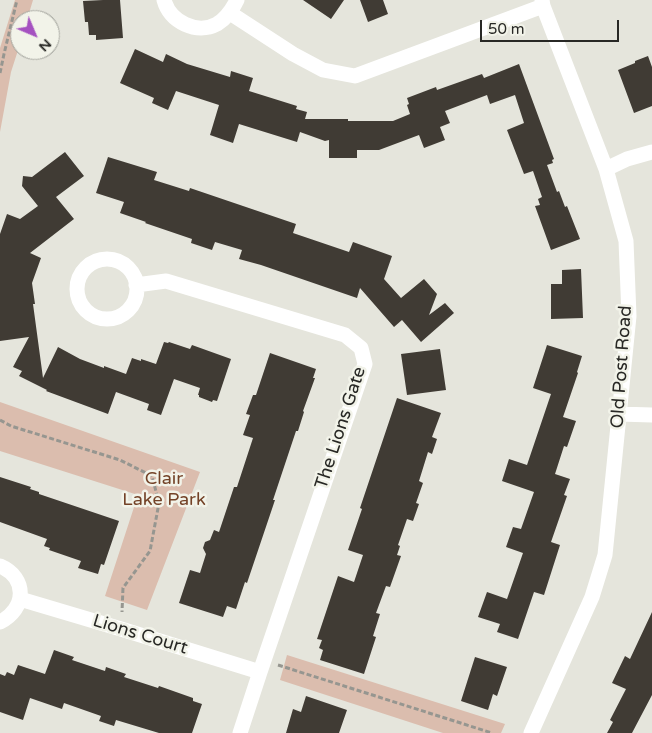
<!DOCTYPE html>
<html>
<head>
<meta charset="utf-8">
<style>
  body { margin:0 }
  #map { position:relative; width:652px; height:733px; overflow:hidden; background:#e5e5dc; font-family:"Varela Round",sans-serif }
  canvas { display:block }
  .north { position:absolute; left:10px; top:10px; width:50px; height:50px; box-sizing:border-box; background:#f2f3e9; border:1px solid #a1a29b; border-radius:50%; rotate:135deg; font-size:14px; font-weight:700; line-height:20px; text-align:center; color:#282825 }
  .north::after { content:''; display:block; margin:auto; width:18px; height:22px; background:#a551c0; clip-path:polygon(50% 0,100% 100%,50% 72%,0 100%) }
  .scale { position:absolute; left:480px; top:20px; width:139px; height:22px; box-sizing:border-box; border:2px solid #282825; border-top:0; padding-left:6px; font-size:15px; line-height:18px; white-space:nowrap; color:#282825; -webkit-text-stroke:4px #f2f3e9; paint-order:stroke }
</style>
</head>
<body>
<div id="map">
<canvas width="652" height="733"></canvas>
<div class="north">N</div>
<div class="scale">50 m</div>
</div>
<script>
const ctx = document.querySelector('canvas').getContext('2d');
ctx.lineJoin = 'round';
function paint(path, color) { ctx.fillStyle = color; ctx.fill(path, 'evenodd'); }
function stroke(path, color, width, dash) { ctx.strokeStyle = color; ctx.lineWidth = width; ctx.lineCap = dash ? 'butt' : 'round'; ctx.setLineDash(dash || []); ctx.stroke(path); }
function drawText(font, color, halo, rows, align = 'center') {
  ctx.font = font + ' "Varela Round",sans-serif'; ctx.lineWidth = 5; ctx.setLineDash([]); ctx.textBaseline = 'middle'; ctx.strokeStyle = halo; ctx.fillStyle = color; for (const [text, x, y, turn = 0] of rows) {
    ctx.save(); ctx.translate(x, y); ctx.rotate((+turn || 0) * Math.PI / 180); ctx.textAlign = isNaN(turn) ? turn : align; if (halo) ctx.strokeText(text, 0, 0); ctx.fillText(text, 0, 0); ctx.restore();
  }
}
paint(new Path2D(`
  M15,0h18l-6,20h-7v24l-9,28 -11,60v-84z
  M0,402l200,70 -53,138 -42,-14 33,-101 -138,-44z
  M287,655l218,69 -4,9h-58l-163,-53z`), '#dbbdae');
paint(new Path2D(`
  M103,0h17l3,38 -27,2v-5h-7l-1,-13h-3l-2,-21z
  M303,0h41l-13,19z
  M360,0h23l5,14 -20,8z
  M135,49l28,13 3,-8 21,10 43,13 1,-6 22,7 -4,13 48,15 -1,3 11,3 -2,7h43v2h45l17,-7 -3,-9 2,-1 -2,-6 29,-11 1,3 45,-16 2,4 35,-14 35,95 -2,1 1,3 -6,2 10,27 2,-1 6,16 2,-1 13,33 -29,11 -16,-44 5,-1 -2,-6 4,-2 -9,-26 -9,3 -17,-44 17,-7 -9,-28 -25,9 -3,-9 -42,16 5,12 -10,4 5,13 -21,8 -5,-13 -40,15h-22v8h-28v-18l-4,1 -25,-9 -3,10 -58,-18 -6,19 -23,-8 9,-30 -43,-14 -8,19 -16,-7 2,-5 -34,-15z
  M648,56l4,11v39l-18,7 -16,-43 17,-7v-2z
  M65,152l19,24 -28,21 18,22 -44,34 11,5 -9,25 3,21h-2l10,74 15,-31 22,12 24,9v-2l22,8 6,-16 9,3v-2l15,5 8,-22 4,1 1,-1 21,7 2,-4 39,14 -14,42 -4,-1 -1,2 -13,-5v-2h-1l2,-7 -26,-9 -13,36 -14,-5 2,-6 -33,-12 -8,22 -62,-23 1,-1 -28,-14 3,-5 -9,-4 16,-30 -29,4v-107l7,-20 13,5 18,-13 -16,-20 1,-10 9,1z
  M108,157l49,15 -3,8 35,11 1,-3 106,36 -3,9 56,19 4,-10 39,14 -8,23 17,19 23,-19 13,15 -8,21 16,-12 9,10 -33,29 -19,-22 -8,7 -34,-39 -3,10 -96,-33 -22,-6 3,-9 -27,-8 -3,8 -21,-7 1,-4 -47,-16 1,-1 -26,-9 4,-11 -28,-9z
  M581,269l2,49 -32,1v-35h11v-14z
  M547,345l35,11 -5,16 1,1 -15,44 13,4 -9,26 -3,-1 -9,28 15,5 -6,16 3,1 -16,46 9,3 -16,50 -10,-3 -16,47 -21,-7 3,-8 -22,-7 9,-25 20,7 16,-46 -17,-6 7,-20 8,2 13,-37 -32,-11 7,-22 18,6 24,-71 -18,-6z
  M440,349l6,41 -39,5 -6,-41z
  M270,353l46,16 -3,9h2l-12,33 1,1 -6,19h-2l-23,69h2l-28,83 -2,-1 -9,27 -9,-3 -4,11 -44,-14 11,-33 10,3 6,-19 -3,-6 2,-6 5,-2 4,-10 5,2 15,-45h3l16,-49 -10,-3 7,-20 -4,-1 7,-19h3z
  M397,398l44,15 -9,24 5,2 -5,15 -4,-2 -9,29 4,2 -7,20 3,1 -6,17 -6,-2 -9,26 2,1 -3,9 4,1 -11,31 -4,-1 -10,27 4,1 -7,22 3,1 -12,37 -44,-14 3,-10 -4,-2 3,-8 -5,-1 21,-63 16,6 9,-27 -15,-5 14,-41 -2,-1z
  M0,477l31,10 -1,2 9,3v2l80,27 -15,44 -3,-1 -3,10 -20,-6 3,-7 -32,-11 1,-2 -6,-2 3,-7 -47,-17z
  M652,612v83l-20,38h-25l6,-11 -3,-2 16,-31 -14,-6 13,-27 5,3z
  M54,650l20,7 -2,3 33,11 1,-4 20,7 -2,3 34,11 1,-2 34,12v3l9,3 -10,29h-33l-43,-13 -2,6 -15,-5 2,-5 -37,-13 -2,6 -32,-11 -7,22 -23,-8v-38l5,2 2,-4 7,3 4,-10 27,9z
  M475,657l32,10 -10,29 -4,-2 -5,16 -27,-9z
  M306,696l41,14 -8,23h-53l7,-24 8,3z`), '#403b34');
stroke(new Path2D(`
  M0,73l4,-19 13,-54
  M0,420l11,6 109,34 32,16 7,27 -9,48 -27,37 -1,24
  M278,665l214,68`), '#969690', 3, [5, 2.5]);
stroke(new Path2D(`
  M164,0c6,22 33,35 53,24 10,-6 15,-14 20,-24
  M230,13l63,41 30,16 32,6 188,-70
  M606,169l21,-10 25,-7
  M77 289a30 30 0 1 1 60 0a30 30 0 1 1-60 0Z
  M136,285l30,-4 179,54 16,13 4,16 -105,308 -20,61
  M619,414l33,1
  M0,566c28,12 26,43 0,56
  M20,599l101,30 139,43
  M531,733l61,-136 13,-42 24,-239 -3,-75 -20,-72 -63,-163 -1,-6`), '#fff', 15);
drawText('18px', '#282825', '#f2f3e9', [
  ["Old Post Road",622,367,-86],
  ["The Lions Gate",341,428,-72],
  ["Lions Court",140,635,17]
]);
drawText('18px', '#734227', '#f2f3e9', [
  ["Clair",164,479],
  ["Lake Park",164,500]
]);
</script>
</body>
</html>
